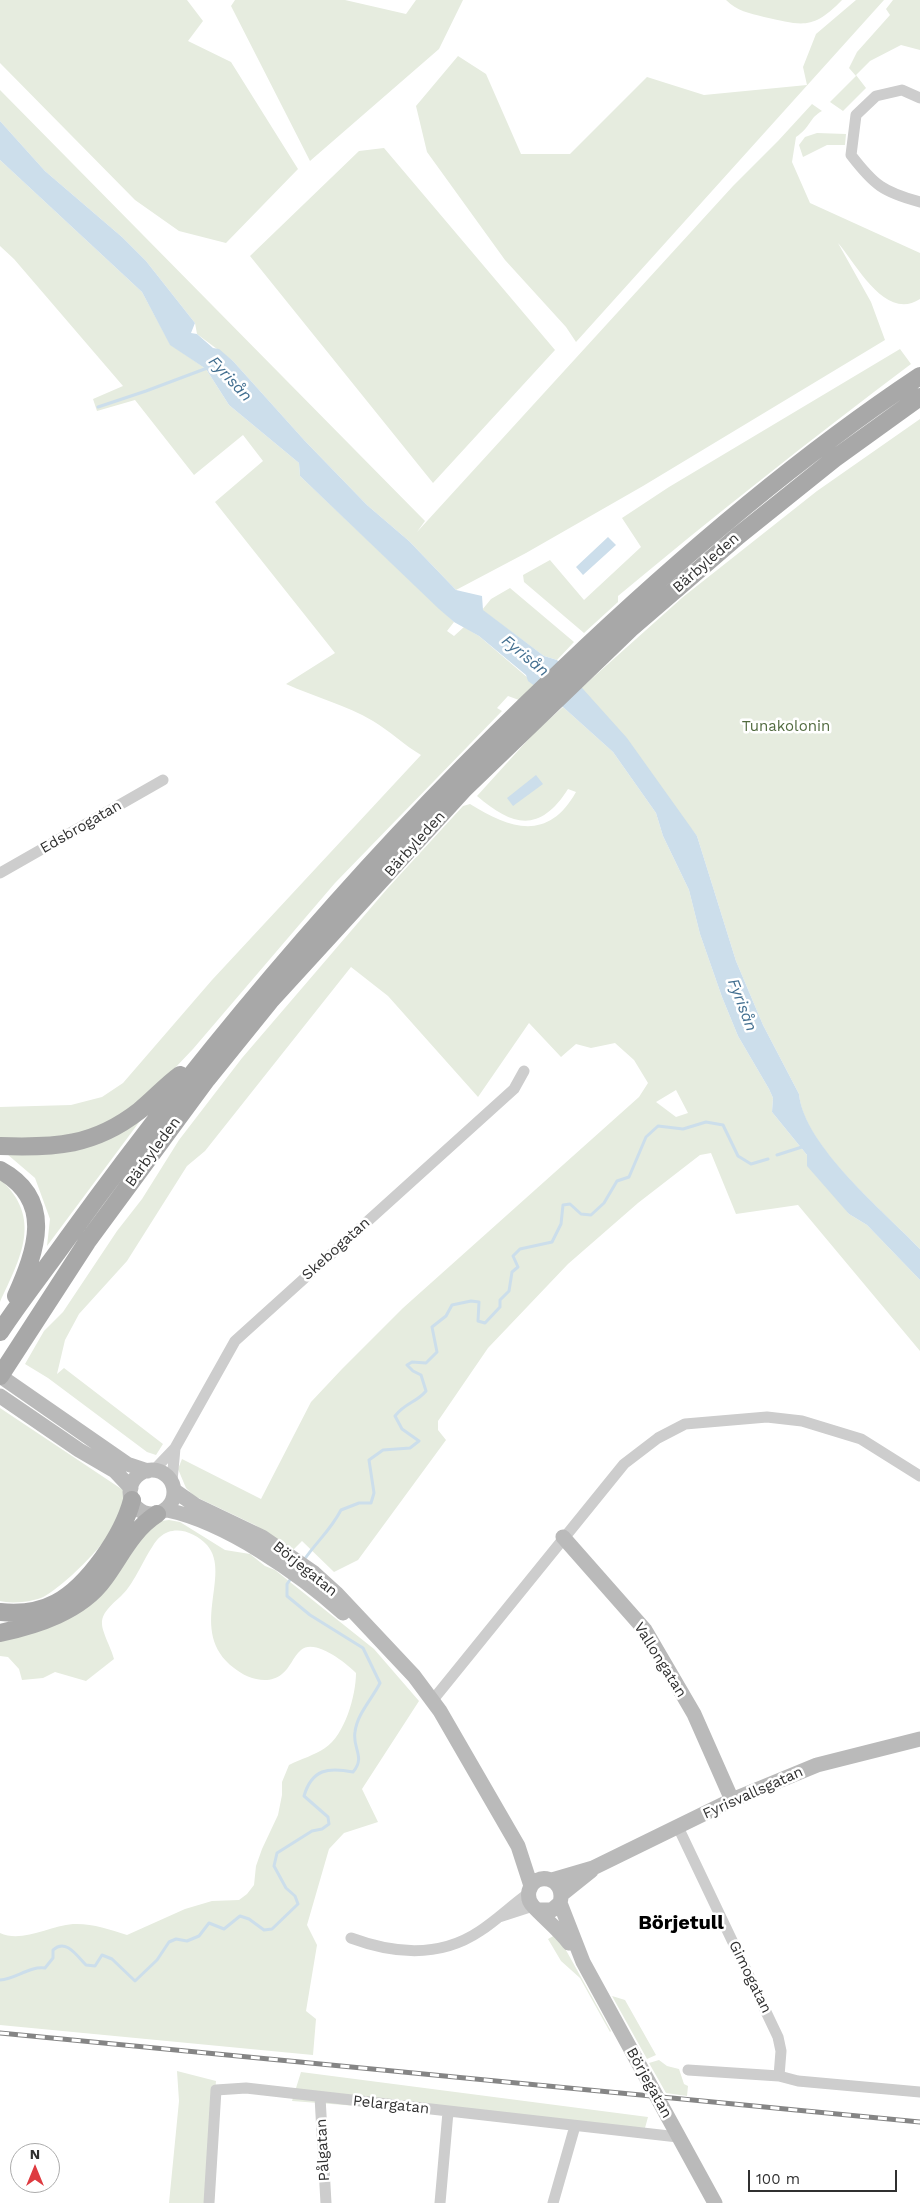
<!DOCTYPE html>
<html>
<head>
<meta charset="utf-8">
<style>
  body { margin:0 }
  #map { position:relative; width:920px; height:2203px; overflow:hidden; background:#fff; font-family:"Work Sans",sans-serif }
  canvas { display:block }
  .north { position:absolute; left:10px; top:2143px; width:50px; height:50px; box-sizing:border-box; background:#fff; border:1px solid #acacac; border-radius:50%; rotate:0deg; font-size:14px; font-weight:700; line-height:20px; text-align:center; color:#303030 }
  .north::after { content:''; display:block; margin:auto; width:18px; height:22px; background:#de3b41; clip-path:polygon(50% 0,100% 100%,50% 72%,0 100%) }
  .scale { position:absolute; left:748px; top:2170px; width:149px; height:22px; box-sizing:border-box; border:2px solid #303030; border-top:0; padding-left:6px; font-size:15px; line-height:18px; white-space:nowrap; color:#303030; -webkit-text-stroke:4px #fff; paint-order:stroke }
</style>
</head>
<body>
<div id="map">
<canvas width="920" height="2203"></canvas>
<div class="north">N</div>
<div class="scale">100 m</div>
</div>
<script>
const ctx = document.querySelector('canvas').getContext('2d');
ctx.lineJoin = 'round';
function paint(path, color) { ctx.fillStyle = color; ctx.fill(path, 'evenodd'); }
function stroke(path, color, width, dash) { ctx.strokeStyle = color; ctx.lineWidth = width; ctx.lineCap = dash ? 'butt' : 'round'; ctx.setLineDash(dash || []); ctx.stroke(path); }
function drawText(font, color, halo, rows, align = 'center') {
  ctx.font = font + ' "Work Sans",sans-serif'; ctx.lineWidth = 5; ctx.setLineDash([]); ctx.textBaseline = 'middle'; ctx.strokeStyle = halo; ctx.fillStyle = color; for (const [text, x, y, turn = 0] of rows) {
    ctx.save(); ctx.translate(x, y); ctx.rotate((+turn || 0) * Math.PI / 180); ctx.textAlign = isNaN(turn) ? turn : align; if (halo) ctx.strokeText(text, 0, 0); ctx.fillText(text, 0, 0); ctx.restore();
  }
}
paint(new Path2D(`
  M0,0h187l16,21 -15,20 43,21 67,107 -72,74 -47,-12 -44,-31 -135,-137z
  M235,0h110l61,14 10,-14h47l-24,49 -129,112 -79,-155z
  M726,0h116c-30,31 -40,25 -78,17 -15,-4 -27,-6 -38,-17z
  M856,0h28l-308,342 -10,-15 -61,-67 -78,-108 -11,-46 42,-50 28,18 35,80h49l77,-77 57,18 103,-10 -4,-18 13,-33z
  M893,0h27v50l-19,-5 -31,16 -14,14 10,13 -23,23 -13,-9 26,-26 -7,-8 8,-16 33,-37 -4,-6z
  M0,90l425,431 -8,11 316,-346 45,-45 34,-37 10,7c-13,7 -11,16 -26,26l-4,25 18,41 110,50v46c-35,23 -64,-36 -82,-56l33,59 14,38 -242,146 -117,67 -70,37 -47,-49 -42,-36 -62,-64 -72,-80 -36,-27 -2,-11 -49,-62 -24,-24 -77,-66 -45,-50z
  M817,133l29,1 -1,11h-18l-24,12 -4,-12 6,-8z
  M384,148l171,202 -122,133 -183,-227 109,-105z
  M0,160l142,132 28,52 36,25 23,36 70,58 1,13 154,146 -7,9 7,5 10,-9 15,9 56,48 -16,16 -11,-4 -11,12 5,3 -167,172 -142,166 -38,40 -42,31 -40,17 -73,2v-32l71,-2 31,-8 21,-14 89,-103 209,-225c-17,-10 -31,-24 -48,-34 -27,-16 -58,-24 -87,-37l49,-31 -120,-151 48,-41 -20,-26 -49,40 -59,-75 -38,11 -4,-12 30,-13 -109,-127 -14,-13z
  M900,349l11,15c-100,75 -197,152 -293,232v6l-34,31 -60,-51 -1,-7 27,-15 34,40 57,-53 -19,-29 47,-31z
  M920,419v830c-35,-37 -117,-103 -121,-155l-36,-69 -27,-64 -39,-125 -118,-146 104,-93 134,-106z
  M510,588l64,54 -17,18 -13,-4 -62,-46 9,-11z
  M563,707l50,45 43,61 7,23 26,54 11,44 22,63 16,39 31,53 4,9 -1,14 35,43 42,59 18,11 53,55v71l-122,-146 -62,9 -25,-61 -11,2 -62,48 -70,61 -80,84 -50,73v9l8,10 -88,120 -24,12 -32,-31 -9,9 -38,-25 -61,-29 -8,-8 -8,-19 4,-10 79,40 50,-97 31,-33 61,-61 236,-211 9,-14 -14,-23 -19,-17 -24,5 -15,-4 -15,13 -32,-34 -51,74 -90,-101 -37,-29 -146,184 -18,15 -60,95 -48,53 -14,26 -8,34 7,-6 99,76 -7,11 -9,-3 -99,-74 -23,-14 19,-33 19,-19 54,-81 25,-32 37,-59 63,-82 145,-169 76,-83 7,-2c40,25 78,38 106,-12l-8,-3c-28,44 -55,38 -91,7l58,-64zM676,1090l12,23 -12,4 -20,-15z
  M143,1117l-96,129 3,-27 -15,-41 -28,-24z
  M0,1179c43,39 21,78 0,123z
  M0,1408l123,82c1,3 3,8 3,11 -1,26 -59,83 -81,95 -10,6 -34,8 -45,5z
  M169,1520l11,2 45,28 25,4 15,12 10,4 99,79 45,52 -57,88 16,33 -34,11 -15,16 -22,76 10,20 -11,66 10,8 -3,36 -313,-30v-92c22,10 49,-7 73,-9 18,-1 36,5 54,11l58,-26 27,-8 27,-1 8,-6 7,-9 2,-19 6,-17 16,-34 4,-20v-13l7,-17c12,-6 26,-10 36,-17 20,-13 31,-53 31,-75 -10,-10 -41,-35 -55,-23 -8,7 -11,18 -19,24 -14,12 -36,4 -48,-6 -48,-37 -1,-93 -27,-123 -12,-13 -33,-21 -47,-8 -9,7 -23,40 -32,51 -7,11 -27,21 -26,36 0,8 10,26 12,35l-28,22 -31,-9 -12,6 -21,2 -3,-11 -11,-12 -8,-1v-19l112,-56 20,-28 15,-26 5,-5z
  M557,1934l54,97 -1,1 -30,-54 -19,-17 -13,-22z
  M612,1996l13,4 31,55 -9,4z
  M659,2060l8,6 12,3 5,15 4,2 -1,10 -21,-3 -17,-30z
  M177,2071l39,10 -11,122h-36l10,-102z
  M301,2072l347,45 -3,11 -353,-27z`), '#e6ecdf');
paint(new Path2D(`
  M0,121l45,50 77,66 24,24 49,62 -4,10 6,1 16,14 6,1 14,12 72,80 62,64 42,36 47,49 26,6 1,14 61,46 13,4 70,78 70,98 39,125 27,64 36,69c5,52 86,118 121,155v31l-53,-55 -18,-11 -42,-48v-11l-35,-43 1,-14 -4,-9 -31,-53 -16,-39 -22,-63 -11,-44 -26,-54 -7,-23 -43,-61 -50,-45 -35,-26 -2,-6 -47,-39 -25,-14 -15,-13 -139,-133 -1,-13 -70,-58 -23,-36 -36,-24 -28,-53 -142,-132z
  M608,537l8,8 -33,30 -7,-8z
  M536,775l7,9 -30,22 -6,-8z`), '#ccdeeb');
stroke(new Path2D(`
  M98,407l48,-16 64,-24
  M777,1155l28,-9
  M304,1560c13,-19 26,-29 37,-50l18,-7h12l3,-10 -5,-33 14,-10 27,-2 9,-7 -17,-12 -7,-13c11,-14 21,-13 31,-25l-5,-16 -8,-4 -6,-6 5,-3 14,1 11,-11 -5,-25 14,-11 6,-11 19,-4 8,1 -1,19 7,2 15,-16v-7l9,-9 3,-19 6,-5 -5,-11 7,-7 32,-7 9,-18 2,-19 7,-1 11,10 10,1 13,-12 13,-22 12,-4 17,-40 12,-11 25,3 23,-7 17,3 15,31 13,8 17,-5
  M0,1980c16,-1 29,-14 45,-12l8,-10v-8c13,-12 24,6 33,15l9,1 7,-11 10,4 23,22 22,-21 12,-18 7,-3 11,2 12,-5 10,-13 15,6 16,-13 9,3 15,11 8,-1 26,-25 -3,-8 -9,-8 -12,-22 3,-13 35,-22 10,-2 7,-5 -1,-7 -24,-21c8,-27 24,-29 49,-24 13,-15 -1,-24 2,-40 2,-18 17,-33 25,-49l-17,-35 -53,-33 -23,-19v-12l5,-7`), '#ccdeeb', 3);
stroke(new Path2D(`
  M920,98l-18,-8 -26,6 -20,19 -5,40c23,30 32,37 69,47
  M0,873l163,-93
  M154,1470l21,-22 60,-107 279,-252 10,-18
  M172,1481l3,-33
  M432,1701l192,-237 34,-26 27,-14 82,-7 35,4 59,18 59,37
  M678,1827l100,210 3,14 -2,25 19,5 122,11
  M499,1917l34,-11
  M351,1938c43,16 89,20 129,-7 17,-11 32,-26 49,-38
  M688,2070l91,6
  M320,2097l6,106
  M209,2203l7,-113 30,-2 432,49
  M440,2203l8,-91
  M553,2203l22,-77`), '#cdcdcd', 11);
stroke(new Path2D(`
  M0,1376l127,88 21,7
  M0,1396l79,54 36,21 16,17
  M130 1492a22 22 0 1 1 44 0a22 22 0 1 1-44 0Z
  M175,1491l20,14 67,32 52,36 22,20 78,83 26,35 78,135 13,40
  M167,1510c58,12 132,63 176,103
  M563,1537l82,93 49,84 38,86
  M552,1880l41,-12 139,-68 85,-35 103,-26
  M561,1895l30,-24
  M560,1903l23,59 132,241
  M538,1910h14l8,-7c7,-26 -26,-33 -31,-12 -1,5 0,11 4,15 12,13 25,23 36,37`), '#bababa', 15);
stroke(new Path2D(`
  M0,1146c55,2 94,0 139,-35 14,-11 26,-25 41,-36
  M0,1170c55,30 36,81 16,126
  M0,1332c21,-32 45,-62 67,-93 149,-207 311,-395 496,-570 111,-106 229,-208 357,-293
  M0,1376l87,-134 120,-163 63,-78 195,-213 165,-159 108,-93 96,-77 86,-62
  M0,1612c19,2 39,0 56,-9 32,-17 67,-68 76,-103
  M0,1633c37,-8 81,-22 104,-54 17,-23 28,-49 53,-65`), '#a8a8a8', 18);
const rail = new Path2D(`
  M0,2033l920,89`);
stroke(rail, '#858585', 5);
stroke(rail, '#fff', 3, [9]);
drawText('15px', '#303030', '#fff', [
  ["Bärbyleden",706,563,-41],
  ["Edsbrogatan",81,827,-30],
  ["Bärbyleden",415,844,-48],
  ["Bärbyleden",153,1152,-54],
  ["Skebogatan",336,1249,-42],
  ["Börjegatan",305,1569,39],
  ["Vallongatan",660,1660,58],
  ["Fyrisvallsgatan",753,1793,-24],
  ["Gimogatan",750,1977,64],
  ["Börjegatan",649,2083,61],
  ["Pelargatan",391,2105,6],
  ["Pålgatan",323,2150,-93]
]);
drawText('15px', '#516a3f', '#fff', [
  ["Tunakolonin",786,727]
]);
drawText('italic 16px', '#416e8f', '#fff', [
  ["Fyrisån",230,379,47],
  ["Fyrisån",525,656,39],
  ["Fyrisån",742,1005,69]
]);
drawText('bold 20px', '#000', '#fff', [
  ["Börjetull",681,1923]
]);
</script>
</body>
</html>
